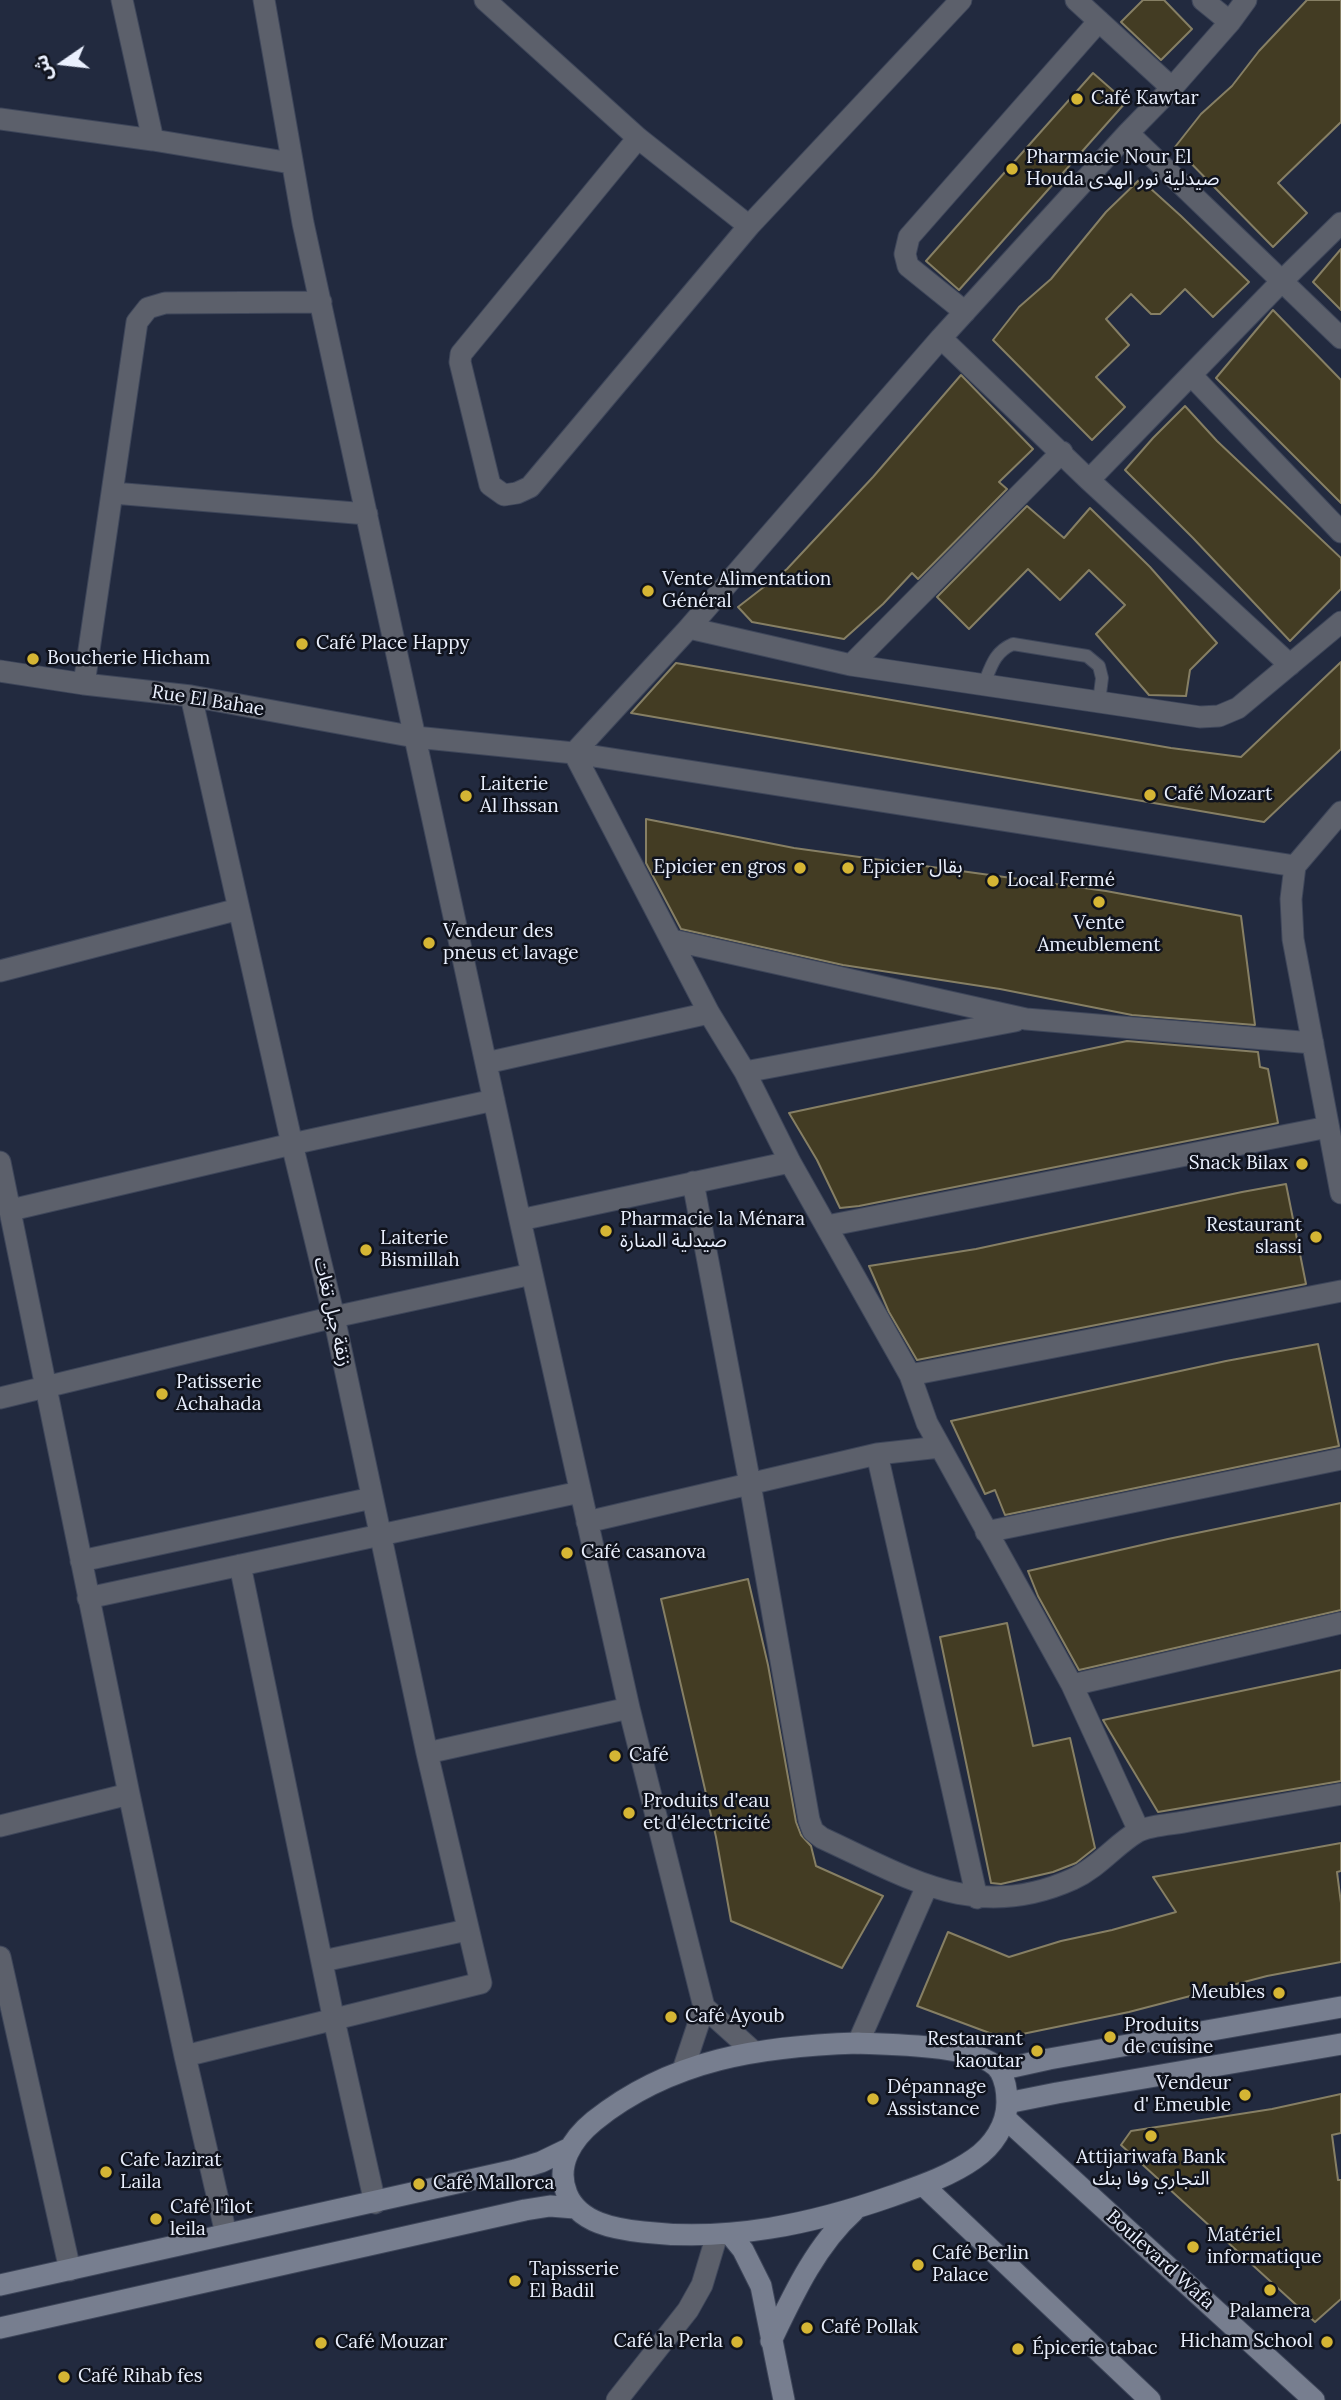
<!DOCTYPE html>
<html>
<head>
<meta charset="utf-8">
<style>
  body { margin:0 }
  #map { position:relative; width:1341px; height:2400px; overflow:hidden; background:#222a3f; font-family:Lora,"Noto Sans Arabic",serif }
  canvas { display:block }
  .north { position:absolute; left:28px; top:28px; width:70px; height:70px; -webkit-text-stroke:5px #10131d; paint-order:stroke; rotate:256deg; font-size:19px; font-weight:700; line-height:28px; text-align:center; color:#eaf0fe }
  .north::after { content:''; display:block; margin:auto; width:24px; height:32px; background:#eaf0fe; clip-path:polygon(50% 0,100% 100%,50% 72%,0 100%) }
</style>
</head>
<body>
<div id="map">
<canvas width="1341" height="2400"></canvas>
<div class="north">ش</div>
</div>
<script>
const ctx = document.querySelector('canvas').getContext('2d');
ctx.lineJoin = 'round';
function paint(path, color) { ctx.fillStyle = color; ctx.fill(path, 'evenodd'); }
function stroke(path, color, width, dash) { ctx.strokeStyle = color; ctx.lineWidth = width; ctx.lineCap = dash ? 'butt' : 'round'; ctx.setLineDash(dash || []); ctx.stroke(path); }
function drawText(font, color, halo, rows, align = 'center') {
  ctx.font = font + ' Lora,"Noto Sans Arabic",serif'; ctx.lineWidth = 5; ctx.setLineDash([]); ctx.textBaseline = 'middle'; ctx.strokeStyle = halo; ctx.fillStyle = color; for (const [text, x, y, turn = 0] of rows) {
    ctx.save(); ctx.translate(x, y); ctx.rotate((+turn || 0) * Math.PI / 180); ctx.textAlign = isNaN(turn) ? turn : align; if (halo) ctx.strokeText(text, 0, 0); ctx.fillText(text, 0, 0); ctx.restore();
  }
}
const building = new Path2D(`
  M1143,0h21l28,29 -31,31 -40,-38z
  M1307,0h34v122l-63,61 29,30 -34,34 -98,-100 26,-33 31,-28 27,-35z
  M1093,73l33,29 -167,188 -33,-29z
  M1140,179l41,37 68,66 -36,35 -28,-28 -25,25h-9l-20,-20 -25,25 23,26 -33,32 29,30 -33,33 -99,-100 26,-33 32,-28 55,-67z
  M1341,249v61l-28,-28z
  M1273,310l68,70v123l-125,-125z
  M961,375l72,74 -34,33 8,7 -89,90 -6,-6 -29,31 -39,35 -92,-17 -14,-15 49,-38 86,-92z
  M1185,406l32,35 124,117v31l-51,52 -97,-103 -68,-68 28,-32z
  M1027,506l37,32 26,-30 60,59 67,76 -27,27 -4,26 -37,-1 -53,-61 29,-29 -36,-35 -29,30 -32,-31 -59,60 -32,-32z
  M1341,662v87l-77,73 -633,-109 45,-50 495,85 70,9z
  M646,819l148,29 312,43 135,25 14,109 -123,-10 -132,-26 -157,-24 -162,-36 -35,-66z
  M1127,1041l131,11 2,15 8,2 10,54 -419,83 -19,2 -23,-48 -28,-47z
  M1286,1184l20,100 -389,76 -28,-48 -20,-46 107,-17 266,-57z
  M1318,1344l21,102 -334,69 -10,-25 -10,4 -34,-73 275,-60z
  M1341,1503v107l-262,60 -41,-74 -10,-25 140,-32z
  M748,1579l20,86 28,157 5,13 10,11 5,20 67,30 -41,72 -111,-47 -15,-84 -55,-238z
  M1007,1623l26,123 37,-8 25,110 -19,15 -23,9 -52,12 -10,-1 -51,-246z
  M1341,1670v111l-183,31 -55,-92z
  M1341,1843v28l-4,1 4,31v59l-74,14 -138,36 -126,26 -86,-32 31,-74 61,25 52,-16 51,-11 64,-18 -23,-35z
  M1341,2094v39l-9,2 6,45h3v119l-26,23 -194,-177 10,-14 141,-22z`);
paint(building, '#433c23');
stroke(building, '#867f64', 2);
const lane = new Path2D(`
  M984,684c7,-17 10,-32 29,-40l74,12 12,10 3,12 -3,24`);
const street = new Path2D(`
  M122,0l31,140
  M264,0l39,223 217,997 109,488 75,299 -21,63
  M485,0l153,138 111,88
  M1076,0l96,88
  M1203,0l27,22
  M0,119l153,21 138,23
  M1128,133l213,205
  M638,138l-177,216 -1,8 30,123 14,10 13,-2 13,-6 219,-261 212,-226
  M965,312l-57,-46 -3,-12 4,-17 190,-216
  M941,338l148,142 201,185
  M1192,376l149,156
  M1089,480l193,-199 59,-58
  M113,493l254,21
  M689,628l162,37 349,52 19,-1 19,-8 103,-86
  M851,665l211,-213
  M0,671l84,13 107,12 224,41 159,16 721,113
  M84,684l53,-362 11,-14 17,-5 156,-1
  M1295,866l-4,33 2,40 48,254
  M1295,866l46,-54
  M672,940l354,79 287,24
  M0,971l239,-62
  M486,1063l223,-50
  M745,1072l270,-51
  M0,1162l129,632 56,262 41,178
  M693,1182l57,302 59,336 4,11 9,7c87,40 154,85 251,41 26,-12 42,-34 64,-47 12,-7 39,-8 52,-11 51,-9 101,-18 152,-27
  M11,1210l281,-66 202,-44
  M520,1220l270,-58
  M827,1226l501,-99
  M910,1375l431,-84
  M0,1398l334,-81 198,-43
  M877,1454l100,444
  M587,1522l290,-68 63,-7
  M986,1532l355,-73
  M81,1561l291,-63
  M240,1565l92,446 43,192
  M88,1598l492,-106
  M1072,1685l269,-62
  M427,1753l202,-45
  M0,1826l129,-32
  M1139,1831l-67,-146 -145,-262 -17,-48 -120,-213 -45,-90 -36,-59 -135,-260 115,-125 252,-290 187,-205 44,-45 58,-66 16,-22
  M0,1957l70,313
  M323,1961l144,-31
  M704,2007l50,45
  M858,2043l69,-157
  M185,2056l296,-73 -54,-230 -93,-436 -42,-173 -101,-448
  M617,2400l71,-90 14,-25 15,-50`);
const secondary = new Path2D(`
  M858,2043c30,2 125,1 142,28 5,9 7,21 7,31 0,23 -14,44 -33,57 -24,17 -54,27 -82,37 -80,28 -163,46 -249,36 -28,-3 -64,-9 -76,-38 -12,-29 5,-55 27,-73 77,-62 168,-75 264,-78z
  M999,2070l50,-11 292,-52
  M1007,2103l50,-10 284,-49
  M1006,2119l308,281
  M923,2185l227,215
  M730,2234l13,16 18,36 23,114
  M0,2285l515,-115 26,-8 29,-14
  M0,2328l525,-118 25,-4 25,2
  M771,2341c22,-46 45,-96 83,-130`);
stroke(lane, '#3e465a', 14);
stroke(street, '#3e465a', 23);
stroke(secondary, '#3e465a', 23);
stroke(lane, '#5c606b', 12);
stroke(street, '#5c606b', 21);
stroke(secondary, '#777e8f', 21);
for (const [x, y, r, color] of [
  [1077,99,7,"#d5b534"],
  [1012,169,7,"#d5b534"],
  [648,591,7,"#d5b534"],
  [302,644,7,"#d5b534"],
  [33,659,7,"#d5b534"],
  [1150,795,7,"#d5b534"],
  [466,796,7,"#d5b534"],
  [800,868,7,"#d5b534"],
  [848,868,7,"#d5b534"],
  [993,881,7,"#d5b534"],
  [1099,902,7,"#d5b534"],
  [429,943,7,"#d5b534"],
  [1302,1164,7,"#d5b534"],
  [606,1231,7,"#d5b534"],
  [1316,1237,7,"#d5b534"],
  [366,1250,7,"#d5b534"],
  [162,1394,7,"#d5b534"],
  [567,1553,7,"#d5b534"],
  [615,1756,7,"#d5b534"],
  [629,1813,7,"#d5b534"],
  [1279,1993,7,"#d5b534"],
  [671,2017,7,"#d5b534"],
  [1110,2037,7,"#d5b534"],
  [1037,2051,7,"#d5b534"],
  [1245,2095,7,"#d5b534"],
  [873,2099,7,"#d5b534"],
  [1151,2136,7,"#d5b534"],
  [106,2172,7,"#d5b534"],
  [419,2184,7,"#d5b534"],
  [156,2219,7,"#d5b534"],
  [1193,2247,7,"#d5b534"],
  [918,2265,7,"#d5b534"],
  [515,2281,7,"#d5b534"],
  [1270,2290,7,"#d5b534"],
  [807,2328,7,"#d5b534"],
  [737,2342,7,"#d5b534"],
  [1327,2342,7,"#d5b534"],
  [321,2343,7,"#d5b534"],
  [1018,2349,7,"#d5b534"],
  [64,2377,7,"#d5b534"]
]) { const dot = new Path2D(); dot.arc(x, y, r, 0, 2 * Math.PI); ctx.fillStyle = color; ctx.fill(dot); stroke(dot, '#10131d', 2.5); }
drawText('19px', '#eaf0fe', '#10131d', [
  ["Café Kawtar",1091,99],
  ["Pharmacie Nour El",1026,158],
  ["Houda صيدلية نور الهدى",1026,180],
  ["Vente Alimentation",662,580],
  ["Général",662,602],
  ["Café Place Happy",316,644],
  ["Boucherie Hicham",47,659],
  ["Laiterie",480,785],
  ["Al Ihssan",480,807],
  ["Café Mozart",1164,795],
  ["Epicier en gros",786,868,"right"],
  ["Epicier بقال",862,868],
  ["Local Fermé",1007,881],
  ["Vente",1099,924,"center"],
  ["Ameublement",1099,946,"center"],
  ["Vendeur des",443,932],
  ["pneus et lavage",443,954],
  ["Snack Bilax",1288,1164,"right"],
  ["Pharmacie la Ménara",620,1220],
  ["صيدلية المنارة",620,1242],
  ["Restaurant",1302,1226,"right"],
  ["slassi",1302,1248,"right"],
  ["Laiterie",380,1239],
  ["Bismillah",380,1261],
  ["Patisserie",176,1383],
  ["Achahada",176,1405],
  ["Café casanova",581,1553],
  ["Café",629,1756],
  ["Produits d'eau",643,1802],
  ["et d'électricité",643,1824],
  ["Meubles",1265,1993,"right"],
  ["Café Ayoub",685,2017],
  ["Produits",1124,2026],
  ["de cuisine",1124,2048],
  ["Restaurant",1023,2040,"right"],
  ["kaoutar",1023,2062,"right"],
  ["Vendeur",1231,2084,"right"],
  ["d' Emeuble",1231,2106,"right"],
  ["Dépannage",887,2088],
  ["Assistance",887,2110],
  ["Attijariwafa Bank",1151,2158,"center"],
  ["التجاري وفا بنك",1151,2180,"center"],
  ["Cafe Jazirat",120,2161],
  ["Laila",120,2183],
  ["Café Mallorca",433,2184],
  ["Café l'îlot",170,2208],
  ["leila",170,2230],
  ["Matériel",1207,2236],
  ["informatique",1207,2258],
  ["Café Berlin",932,2254],
  ["Palace",932,2276],
  ["Tapisserie",529,2270],
  ["El Badil",529,2292],
  ["Palamera",1270,2312,"center"],
  ["Café Pollak",821,2328],
  ["Café la Perla",723,2342,"right"],
  ["Hicham School",1313,2342,"right"],
  ["Café Mouzar",335,2343],
  ["Épicerie tabac",1032,2349],
  ["Café Rihab fes",78,2377]
], 'left');
drawText('19px', '#eaf0fe', '#10131d', [
  ["Rue El Bahae",208,701,9],
  ["زنقة جبل تغات",332,1312,77],
  ["Boulevard Wafa",1160,2260,42]
]);
</script>
</body>
</html>
